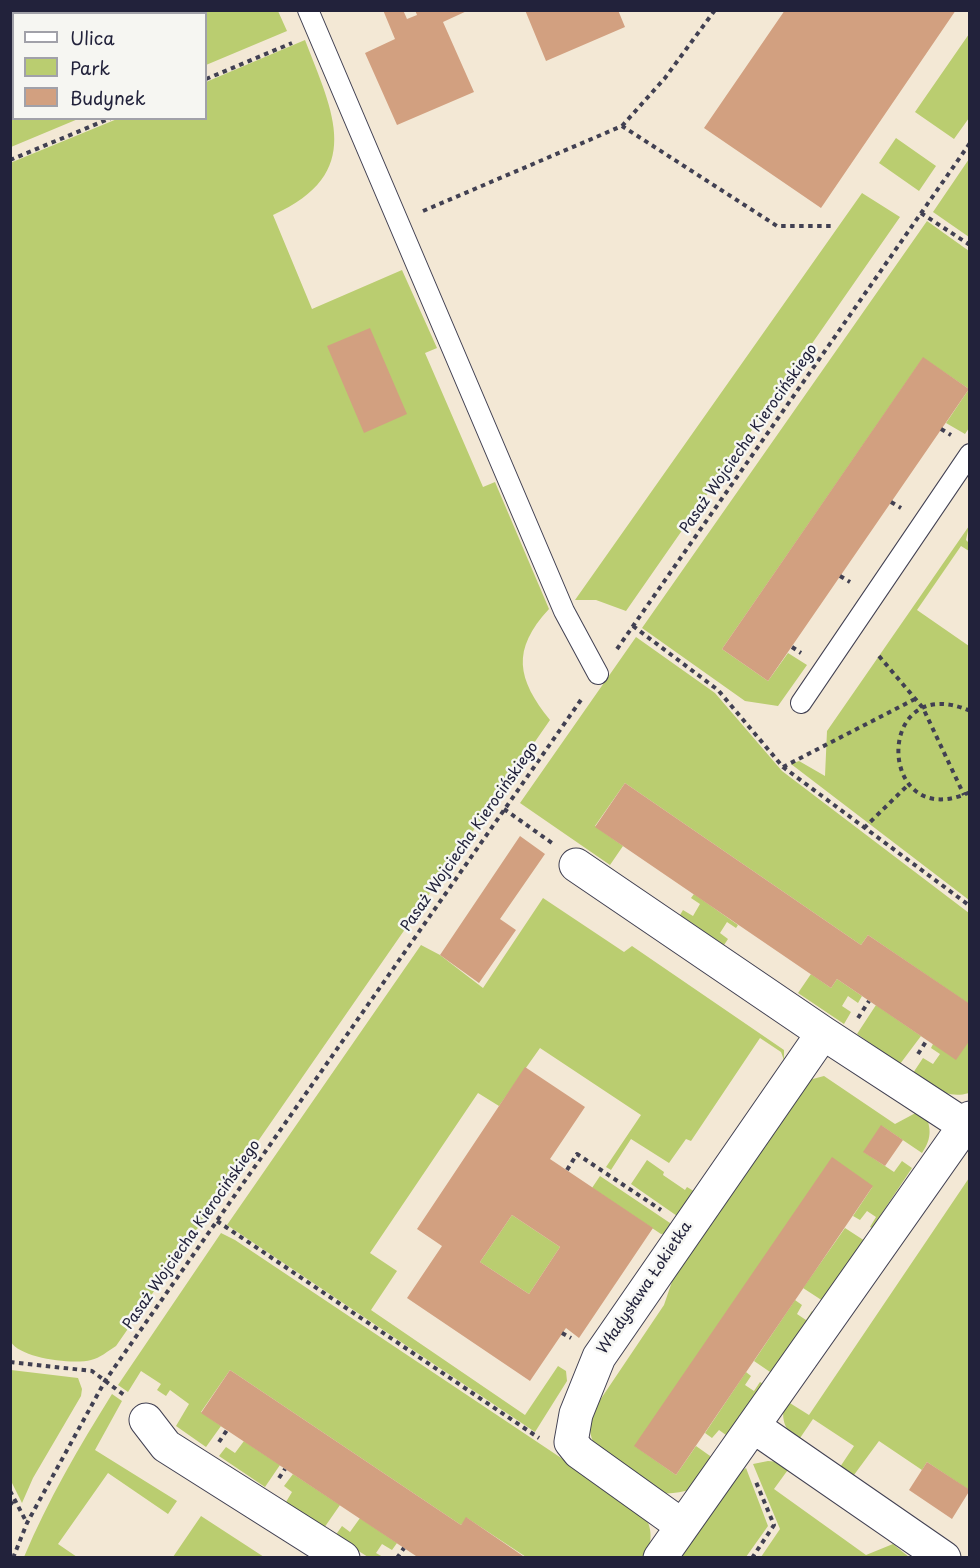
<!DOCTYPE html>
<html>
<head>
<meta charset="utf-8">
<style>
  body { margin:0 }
  #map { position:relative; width:980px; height:1568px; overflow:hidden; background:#f3e8d5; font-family:"Playpen Sans",sans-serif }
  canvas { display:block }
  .frame { position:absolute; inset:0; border:12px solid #22223b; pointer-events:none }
  .legend { position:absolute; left:12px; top:12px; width:195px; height:108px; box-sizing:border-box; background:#f6f6f2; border:2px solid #a1a1a9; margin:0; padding:8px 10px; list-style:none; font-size:18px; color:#22223b }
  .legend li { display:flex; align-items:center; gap:12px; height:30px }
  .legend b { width:30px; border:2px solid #a1a1a9 }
</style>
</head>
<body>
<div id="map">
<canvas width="980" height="1568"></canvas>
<div class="frame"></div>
<ul class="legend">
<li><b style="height:8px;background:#fff"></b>Ulica</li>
<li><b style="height:16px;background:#bacd70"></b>Park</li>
<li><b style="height:16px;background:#d2a080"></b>Budynek</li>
</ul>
</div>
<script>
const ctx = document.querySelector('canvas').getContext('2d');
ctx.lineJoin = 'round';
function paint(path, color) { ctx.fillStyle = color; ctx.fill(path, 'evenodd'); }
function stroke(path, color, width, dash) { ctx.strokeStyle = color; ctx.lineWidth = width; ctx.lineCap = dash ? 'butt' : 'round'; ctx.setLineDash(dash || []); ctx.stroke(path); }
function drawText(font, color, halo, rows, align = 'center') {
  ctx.font = font + ' "Playpen Sans",sans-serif'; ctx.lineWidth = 5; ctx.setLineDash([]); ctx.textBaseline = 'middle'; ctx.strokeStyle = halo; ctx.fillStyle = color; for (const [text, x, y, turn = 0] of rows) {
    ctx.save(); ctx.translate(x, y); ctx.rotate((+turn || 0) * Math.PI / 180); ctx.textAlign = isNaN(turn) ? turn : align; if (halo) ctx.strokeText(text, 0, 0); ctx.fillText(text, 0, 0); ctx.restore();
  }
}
paint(new Path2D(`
  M195,11h83l9,20 -81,34v-51l-18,-1z
  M969,34v84l-15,21 -39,-27z
  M305,40c28,73 61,133 -32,175l39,94 90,-39 35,78 -12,5 58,134 12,-5 54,127c-38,41 -32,70 1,111l-434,626c-8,5 -16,12 -25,14 -18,5 -71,-2 -80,-18l-1,-1179 107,-44 89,-1v-36z
  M13,85l1,33 64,1 -67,28 -1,-60z
  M896,138l40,28 -17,25 -40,-28z
  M969,159v78l-36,-25z
  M862,193l38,24 -274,394 -30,-11h-21z
  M927,221l42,30v177l-4,6 -19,-11 23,-34 -46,-31 -201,291 46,32 20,-28 19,12 -29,41 -33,-5 -103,-73z
  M969,526l-3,14 3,3v8l-8,-5 -44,64 52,36v254l-178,-136 8,-3 26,15 2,-45z
  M636,637l79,56 67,78 187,142v91l-101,-69 -7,10 -236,-162 -30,43 28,20 -13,19 -90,-62z
  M694,894l44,31 -2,3 -9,-6 -7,11 8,6 -4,6 -44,-30 3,-5 10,6 7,-12 -9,-6z
  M543,898l81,54 8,-6 152,104v10l-3,-8 -21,-14 -69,103 -5,-2 -17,24 -38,-24 -20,31 -5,-3 35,-52 -101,-67 -41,58 -21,-13 -108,160 27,18 -26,39 154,105 33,-49 8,5 1,10 -32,51 -308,-207 194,-280 19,10 43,33z
  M811,974l20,14 6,-9 25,17 -4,7 -10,-7 -6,10 9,6 -7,12 -46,-31z
  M876,1005l45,31 -21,28 -43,-30z
  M969,1040v53c-23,7 -37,-7 -56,-20l10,-15 10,6 7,-10 -9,-6 2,-4z
  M824,1076l71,48 28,-15c8,17 10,28 -1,44l-40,-27 -18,26 30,20 8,-11 10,7 -40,60 -2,-1 6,-10 -9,-6 -7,9 -7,-4 20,-30 -238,260 41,29 20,-29 17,12 -22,32c-12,2 -25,6 -37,1 -9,-3 -17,-11 -24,-16 -25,-18 -47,-28 -38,-63l72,-107 14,-41 131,-184z
  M647,1160l17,12 -1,3 22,15 2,-3 10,6 -17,25 -49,-34z
  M600,1176l76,51 -6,6 -9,1 -69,-46z
  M969,1178v312l-42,-28 -5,8 -43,-29 -28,38 -13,-9 16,-24 -41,-27 -15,22c-15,-13 -17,-22 -13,-41l24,15z
  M512,1215l48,32 -31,47 -49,-32z
  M845,1228l20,13 -42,60 -20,-13z
  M221,1233l14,7 404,270c14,12 15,33 5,47h-118l-59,-39 -6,7 -231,-155 -29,42 20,14 -15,21 -30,-21 13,-22 -19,-14 -4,6 -9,-6 4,-6 -20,-13 -13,21 -10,-7z
  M795,1300l7,5 -5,9 9,6 6,-9 2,2 -41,61 -19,-13z
  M11,1370l67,8 4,11 -1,7 -48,82 -11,25 -11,-22z
  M746,1372l5,4 -6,9 9,6 6,-9 5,3 -44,59 5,-9 -7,-5 -7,8 -7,-5z
  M112,1394l10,7 -27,49 82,51 -9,13 -60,-41 -50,71 19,13h-53c24,-57 55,-110 88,-163z
  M244,1441l36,24 -15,22 -46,-31 7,-9 9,6z
  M768,1461l13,1 9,5 -16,22 92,66 27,-11 16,13h-148l19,-28 -27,-65z
  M746,1468l22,58 -22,31 -72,1 58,-81z
  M293,1474l47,31 -16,23 -38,-26 6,-10 -8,-6z
  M201,1516l63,41h-91z
  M360,1518l37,25 -5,7 -10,-6 -6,9 7,4h-15l-33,-21 7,-10 8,6z`), '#bacd70');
paint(new Path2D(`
  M158,10h32l-7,4h-24z
  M383,10h20l4,9 10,-4 -2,-5h54l-26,12 31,70 -77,33 -32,-72 30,-14z
  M525,10h93l7,17 -79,34z
  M785,10h171l-135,198 -117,-80z
  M370,328l37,86 -43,19 -37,-87z
  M923,357l46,32 -201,292 -46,-32z
  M625,783l236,162 7,-10 102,69v36l-14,20 -119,-81 -6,9 -236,-161z
  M520,836l25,18 -45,65 16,11 -37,53 -39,-28z
  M525,1067l60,40 -35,52 103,69 -74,110 -13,-10 -36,53 -123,-83 35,-52 -25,-17zM512,1215l48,32 -31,47 -49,-32z
  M881,1125l22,15 -18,26 -22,-14z
  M832,1157l41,29 -197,289 -42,-29z
  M230,1370l231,155 5,-8 60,41h-107l-218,-145z
  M927,1462l43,28 -18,29 -43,-29z`), '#d2a080');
const lane = new Path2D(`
  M308,10l256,601 34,63
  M801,703l169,-249`);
const street = new Path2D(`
  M576,865l247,168 141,92
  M146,1420l20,26 177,112
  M753,1426l191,132
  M681,1525l-102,-73 -8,-10 5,-28 23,-57 224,-324
  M660,1558l310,-440`);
stroke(lane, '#414052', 22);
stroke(street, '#414052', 35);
stroke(new Path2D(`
  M206,79l86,-36
  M622,126l43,-48 50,-68
  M10,160l101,-42
  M423,211l199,-85 155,100h55
  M921,213l49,32
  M941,429l10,6
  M891,502l10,6
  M840,576l10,6
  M633,626l85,64 65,77 187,139
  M792,647l9,6
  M617,649l353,-506
  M879,656l44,52 41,87
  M970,711c-97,-43 -94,125 0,81
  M783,767l132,-68
  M504,809l48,34
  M864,828l45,-44
  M858,1018l11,-17
  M918,1054l9,-14
  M567,1170l10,-16 84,56
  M217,1221l322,217
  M562,1333l9,5
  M10,1362l82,9 32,24
  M219,1442l8,-12
  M279,1478l6,-9
  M10,1491l17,32
  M10,1505l5,-6
  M13,1558l14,-35 78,-142 478,-684
  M397,1558l7,-10
  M752,1558l22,-33 -18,-43`), '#414052', 4, [4.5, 4.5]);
stroke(lane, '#fff', 20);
stroke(street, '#fff', 33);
drawText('15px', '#22223b', '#f6f6f2', [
  ["Pasaż Wojciecha Kierocińskiego",749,439,-55],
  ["Pasaż Wojciecha Kierocińskiego",470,837,-55],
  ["Pasaż Wojciecha Kierocińskiego",192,1235,-55],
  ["Władysława Łokietka",645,1288,-56]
]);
</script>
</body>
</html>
